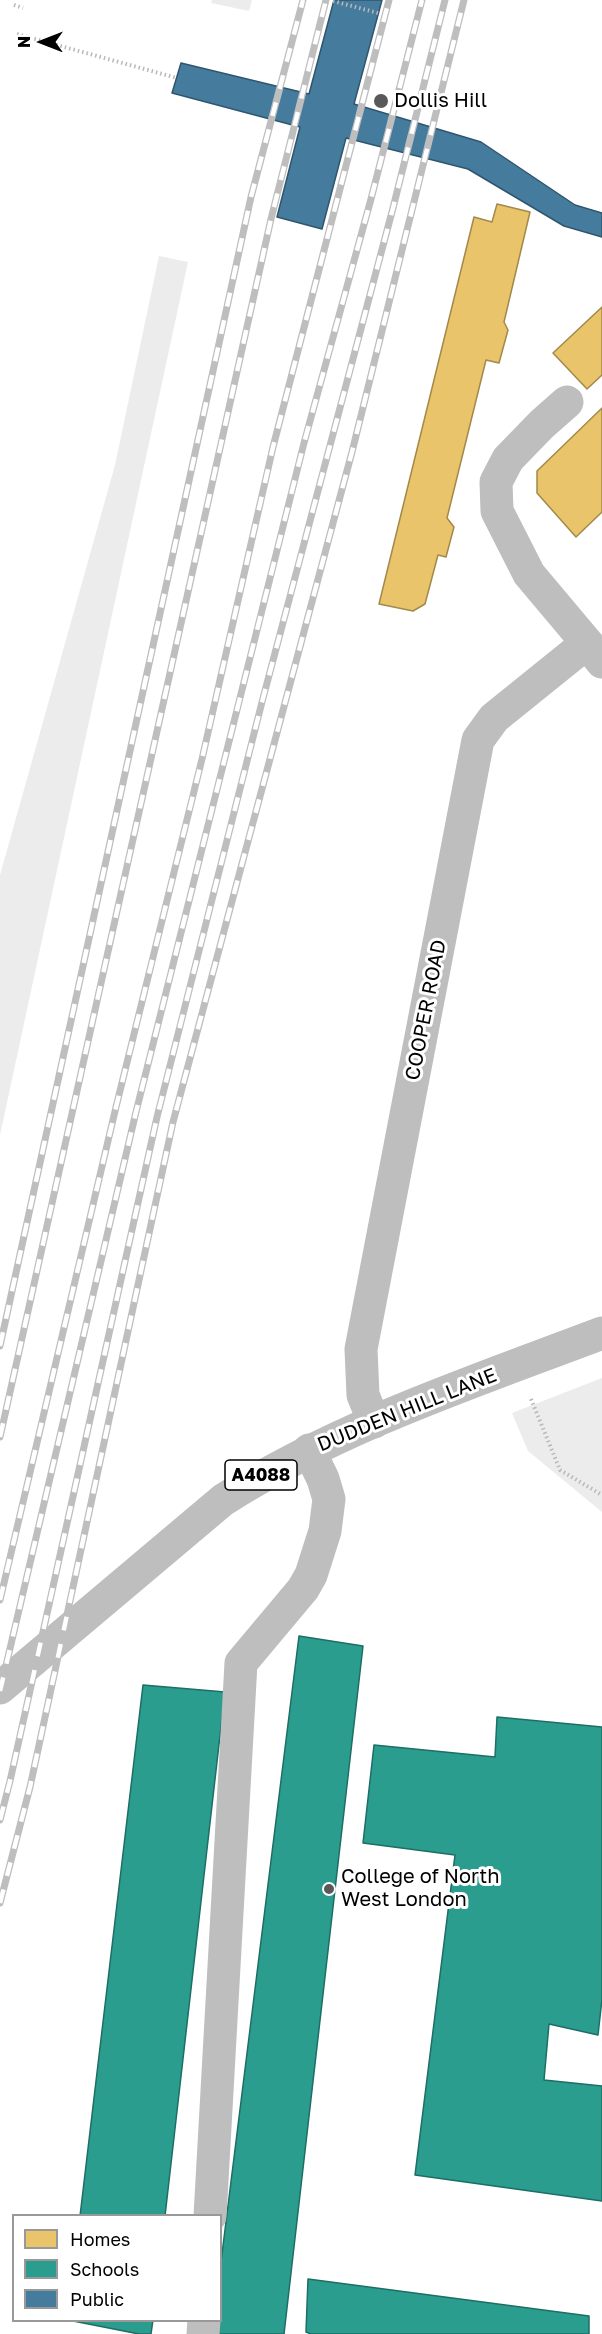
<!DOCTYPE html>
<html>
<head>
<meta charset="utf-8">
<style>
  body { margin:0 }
  #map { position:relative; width:602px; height:2334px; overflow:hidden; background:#fff; font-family:"Golos Text",sans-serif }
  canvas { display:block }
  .legend { position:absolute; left:12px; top:2214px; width:210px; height:108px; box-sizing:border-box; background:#fff; border:2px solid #999; margin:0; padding:8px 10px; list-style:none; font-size:18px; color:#000 }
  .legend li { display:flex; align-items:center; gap:12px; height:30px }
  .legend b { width:30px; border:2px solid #999 }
  .north { position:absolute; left:12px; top:12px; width:60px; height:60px; -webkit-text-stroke:4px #fff; paint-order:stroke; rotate:270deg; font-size:16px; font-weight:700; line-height:24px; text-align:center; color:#000 }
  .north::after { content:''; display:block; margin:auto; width:21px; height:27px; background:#000; clip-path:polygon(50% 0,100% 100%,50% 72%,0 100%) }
</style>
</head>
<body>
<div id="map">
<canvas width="602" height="2334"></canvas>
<ul class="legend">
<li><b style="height:16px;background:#e9c46a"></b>Homes</li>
<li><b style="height:16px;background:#2a9d8f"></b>Schools</li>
<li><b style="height:16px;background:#457b9d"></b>Public</li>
</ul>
<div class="north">N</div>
</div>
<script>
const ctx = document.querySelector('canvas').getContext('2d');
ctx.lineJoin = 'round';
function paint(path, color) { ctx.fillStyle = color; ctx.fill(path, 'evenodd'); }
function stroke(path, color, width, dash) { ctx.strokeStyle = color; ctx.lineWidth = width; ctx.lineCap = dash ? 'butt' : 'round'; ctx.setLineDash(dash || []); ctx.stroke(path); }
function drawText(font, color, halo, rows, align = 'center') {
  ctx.font = font + ' "Golos Text",sans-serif'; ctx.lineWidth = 6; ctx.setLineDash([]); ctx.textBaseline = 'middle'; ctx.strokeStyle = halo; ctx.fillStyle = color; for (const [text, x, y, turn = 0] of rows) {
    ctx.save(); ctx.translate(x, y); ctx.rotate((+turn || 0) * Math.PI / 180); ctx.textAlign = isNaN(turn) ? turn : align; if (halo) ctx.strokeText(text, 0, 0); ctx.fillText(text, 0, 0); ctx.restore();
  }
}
paint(new Path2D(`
  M212,0h40l-3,11 -38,-8z
  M159,256l29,6 -188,873v-260l115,-410z
  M602,1378v134l-74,-61 -16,-38z`), '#ececec');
const homes = new Path2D(`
  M497,204l33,8 -26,110 4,8 -9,33 -13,-3 -39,158 7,9 -8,30 -8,-2 -13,49 -12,7 -34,-7 95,-387 18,5z
  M602,307v68l-15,14 -34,-36z
  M602,408v104l-26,25 -39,-44v-22z`);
paint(homes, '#e9c46a');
stroke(homes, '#a3894a', 1.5);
const schools = new Path2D(`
  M299,1636l64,10 -79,688h-71l1,-14h6v-50z
  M143,1685l82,7 -60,524h-85z
  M497,1717l105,10v272l-4,36 -49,-11 -5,56 58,6v115l-187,-26 40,-320 -92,-12 11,-98 121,12z
  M308,2279l281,37v18h-278l-5,-2z
  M68,2320h85l-2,14h-12z`);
paint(schools, '#2a9d8f');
stroke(schools, '#1d6e64', 1.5);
const public = new Path2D(`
  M334,0h48l-28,104 127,38 94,63 27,8v24l-38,-11 -96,-57 -122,-31 -24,91 -45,-12 23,-90 -128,-34 9,-30 128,31z`);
paint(public, '#457b9d');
stroke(public, '#30566e', 1.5);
stroke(new Path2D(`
  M333,1l45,12
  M14,5l9,3
  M17,34l160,44
  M531,1399l29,71 42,25`), '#b9b9b9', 4, [1.5, 3]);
stroke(new Path2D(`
  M567,402l-25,22 -34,35 -12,23 1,29 32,63 58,69
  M374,1422l-11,-27 -2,-46 117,-609 16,-22 93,-75 15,19
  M210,2216l31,-553 62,-74 8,-14 14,-44 4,-32 -6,-20 -14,-29
  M203,2334l1,-14`), '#bebebe', 33);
stroke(new Path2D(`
  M0,1688l223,-188c117,-74 250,-118 379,-167`), '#bebebe', 33);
const rail = new Path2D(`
  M0,1346l251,-1149 52,-197
  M0,1437l271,-1218 55,-219
  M0,1600l116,-493 86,-348 71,-312 116,-447
  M0,1691l136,-579 168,-669 67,-244 51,-199
  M0,1820l10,-39 147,-664 105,-415 131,-494 52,-208
  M0,1903l30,-116 143,-665 179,-670 112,-452`);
stroke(rail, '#bebebe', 7);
stroke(rail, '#fff', 4.5, [14]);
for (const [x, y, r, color] of [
  [381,101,8,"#595959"],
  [329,1889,6,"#595959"]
]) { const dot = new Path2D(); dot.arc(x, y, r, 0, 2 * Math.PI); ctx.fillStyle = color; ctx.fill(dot); stroke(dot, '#fff', 2); }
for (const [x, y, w] of [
  [261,1475,72]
]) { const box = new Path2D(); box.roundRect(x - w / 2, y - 15, w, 30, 4.5); ctx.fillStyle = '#fff'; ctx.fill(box); stroke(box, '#000', 1.5); }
drawText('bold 18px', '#000', null, [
  ["A4088",261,1475]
]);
drawText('20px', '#000', '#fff', [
  ["Dollis Hill",394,101],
  ["College of North",341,1877],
  ["West London",341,1900]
], 'left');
drawText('20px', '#000', '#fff', [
  ["COOPER ROAD",426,1010,-79],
  ["DUDDEN HILL LANE",407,1410,-22]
]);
</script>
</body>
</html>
